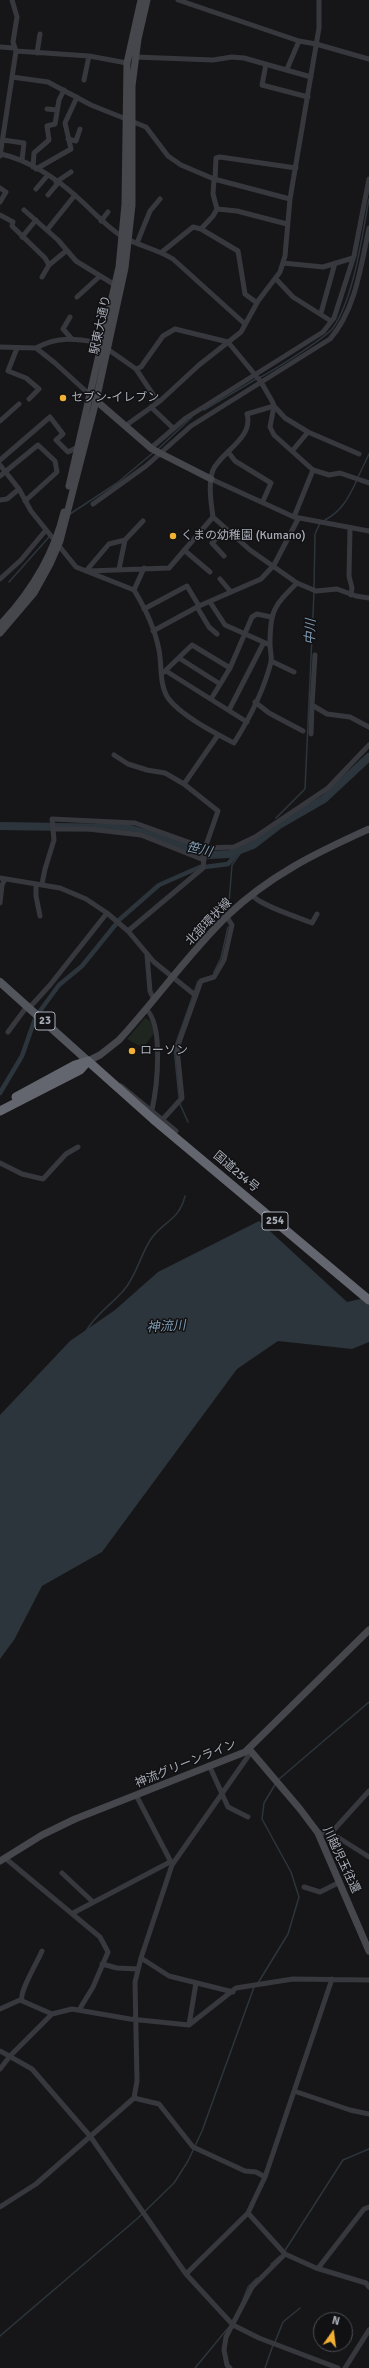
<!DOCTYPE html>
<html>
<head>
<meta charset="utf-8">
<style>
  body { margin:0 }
  #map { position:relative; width:369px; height:2368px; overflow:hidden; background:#161618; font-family:Signika,sans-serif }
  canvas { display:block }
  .north { position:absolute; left:313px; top:2312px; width:40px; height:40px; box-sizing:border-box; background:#111113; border:1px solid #4d4f55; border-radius:50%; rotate:14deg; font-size:11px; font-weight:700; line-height:16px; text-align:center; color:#a8adb8 }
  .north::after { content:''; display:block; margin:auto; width:14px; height:18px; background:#f2b134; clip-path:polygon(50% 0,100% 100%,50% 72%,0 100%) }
</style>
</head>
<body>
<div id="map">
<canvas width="369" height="2368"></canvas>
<div class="north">N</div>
</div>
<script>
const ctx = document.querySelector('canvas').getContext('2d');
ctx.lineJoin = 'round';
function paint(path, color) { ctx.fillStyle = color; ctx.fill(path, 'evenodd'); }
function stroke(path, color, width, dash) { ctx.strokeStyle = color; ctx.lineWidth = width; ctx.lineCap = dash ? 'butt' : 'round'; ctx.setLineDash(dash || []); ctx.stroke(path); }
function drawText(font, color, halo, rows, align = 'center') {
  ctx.font = font + ' Signika,"Noto Sans JP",sans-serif'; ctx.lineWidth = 3; ctx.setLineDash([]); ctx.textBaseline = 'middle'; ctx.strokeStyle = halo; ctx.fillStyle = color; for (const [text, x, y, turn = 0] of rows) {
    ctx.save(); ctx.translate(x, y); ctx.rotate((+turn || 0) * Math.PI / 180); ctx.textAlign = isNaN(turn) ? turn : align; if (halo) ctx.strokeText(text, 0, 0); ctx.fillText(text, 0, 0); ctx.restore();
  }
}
paint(new Path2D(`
  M145,1018l7,4 3,10 -12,16 -16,-9z`), '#1e261f');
paint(new Path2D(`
  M259,1221l88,81 22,-5v45l-17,7 -74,-8 -41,28 -135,183 -60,34 -28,54 -14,19v-244l70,-74 45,-31 43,-38z`), '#2c353c');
stroke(new Path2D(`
  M259,378c15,-8 65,-39 74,-50 21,-30 29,-92 36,-129
  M204,410l52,-31
  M157,450l35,-33
  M358,477l11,-23
  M70,514l47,-31 37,-31
  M325,520c17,-9 24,-23 32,-40
  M9,582l40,-45
  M314,588l1,-54 5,-11
  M276,818l29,-29 9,-197
  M229,903l3,-38 10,-14
  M214,972l7,-14 7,-31
  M179,1097l-5,-48 24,-68
  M180,1104l8,18
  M86,1331c10,-17 25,-26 38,-41 13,-15 16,-35 27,-51 12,-18 28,-18 34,-43
  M278,1780l91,-78
  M258,1983l30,-49 11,-37 -8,-25 -29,-53 2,-16 12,-20
  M284,2252l59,-92 26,-11
  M271,2264l9,-8
  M243,2300l5,-13 9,-9
  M0,2336l138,-118 36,-35 14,-22 14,-30 52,-144
  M275,2342l8,-20 17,-14
  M195,2368l33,-40
  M265,2368l8,-23`), '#2c353c', 1.5);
stroke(new Path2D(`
  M205,867l23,-3 11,-13
  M119,920l40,-35 41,-18
  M40,1011l19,-26 23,-19 34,-42
  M0,1093l22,-37 13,-37`), '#2c353c', 4.5);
stroke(new Path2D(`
  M0,826l126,2 31,8 52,19 20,-1 24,-9 26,-20 45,-26 45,-42`), '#2c353c', 8);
stroke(new Path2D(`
  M178,0l121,41 17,3 53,15
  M0,47l14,1
  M16,51l73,5 38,7
  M37,53l3,-19
  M135,57l78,3 19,-3 12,1 67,19
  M266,64l-4,21 46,12
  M287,69l12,-28
  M12,77l36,5 43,23 55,22 22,29 13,9 33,14 76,20
  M84,80l5,-24
  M47,109l10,1
  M68,139l8,2 4,-12
  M3,140l21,3 -2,17
  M1,154c27,6 55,24 76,43 15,13 28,29 46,40 16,9 34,12 50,22l72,65
  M0,156l16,-105 -3,-9 4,-25 -5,-17
  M33,167l1,-14 15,-13 -2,-14 8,-2 4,-24 5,-10
  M36,169l35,-20 -6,-26 12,-26
  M215,179l1,-21 4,-1 76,11
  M56,182l15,-10
  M0,188l6,4 -6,10
  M36,189l11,-13
  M48,195l10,-12
  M217,209l20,2 50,13
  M24,210l34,30 18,21 39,24
  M0,215l13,7 -1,4 33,32 4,7 -7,12
  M101,221l7,-9
  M201,229l37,22 7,43 12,9
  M47,230l28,-35
  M22,237l14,-17
  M137,243l13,-32 10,-12
  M162,252l31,-25 8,2 12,-13 4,-7 -4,-15 1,-15
  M283,263l40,4 30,-9
  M49,265l17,-14
  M276,279l17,18 38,24
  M77,297l23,-21
  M321,313l14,-50
  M70,317l-7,12 8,9
  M0,347l36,1 19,15 35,32
  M17,348l-9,23 18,7 13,11 -10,10
  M36,348c23,-13 42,-9 66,-5
  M106,348l30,21 5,-2 22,-31 12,-7 53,13 33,40 11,19 2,5 -4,21 4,8 39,35 16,5 11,-2 29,10
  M136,369l22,33
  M151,407l22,21
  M0,421l19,-17
  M125,426l35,-25 39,-36 42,-33 17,-31 22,-29 5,-16 5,-57 29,-171v-28
  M308,432l51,22
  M151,448l35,-30 137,-86 11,-14 20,-62 15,-77
  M293,450l15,-18 -23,-14 -11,-12 -27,8c7,24 -26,38 -34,56 -5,13 -2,33 0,47l37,33 47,33 19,8 21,-2 19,7 13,2
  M229,453l6,8 36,22 -8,18
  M0,460l50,-43 13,17 -7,6 12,12 10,-5
  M0,465l19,24 12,22 45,56 58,23c11,18 21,39 25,60 3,15 0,34 9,48 12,17 47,35 66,45 15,-24 30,-53 37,-81 1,-5 -1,-12 -1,-18 0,-34 4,-38 27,-61
  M0,476l38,-31 17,16 2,11 -32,29
  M211,479l83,38 75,14
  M0,500l7,-1 12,-10
  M93,504l53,-38 45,-40 139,-87c26,-30 31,-74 39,-111
  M294,517l19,-47
  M350,529l-1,47 3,12 -1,7
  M184,550l26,22
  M224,556l-12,-13 14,-14
  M119,569l6,-29
  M86,571l23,-27 16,-4 18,-19
  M89,571l80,-3 44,-51
  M0,579l21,-19 25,-30
  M220,579l11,13
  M134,590l10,-22
  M210,602l15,23 45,20
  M197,607l12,20 8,7
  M144,609l43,-23 12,20
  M153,631l46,-25 62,-27 13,-14 24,-46
  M315,655l-3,50 15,9 23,3 19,10
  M179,658l41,26
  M271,661l23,11
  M166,671l81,51
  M164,672l28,-27 38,23
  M211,699l19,-31 22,-51 5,-3 14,3
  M255,702l14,11 34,18
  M229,710l34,-66
  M311,734l1,-29
  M114,755l14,9 19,6 18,3 19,11 34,27 -13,37 -2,20 -75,63
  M184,784l34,-49
  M53,829h35l53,6 63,25
  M0,878l60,10 26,11 21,14 21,18 26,31 41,33
  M36,884v12l4,20
  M42,884l3,-15 9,-29 -2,-21 83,4 70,25 29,-1 21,-10 73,-49 41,-43
  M252,895c7,10 48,23 60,28l5,-9
  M0,903l2,-18 3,-6
  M147,955l3,36 4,9
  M30,1007l20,-22 57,-72
  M146,1009c18,16 11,78 6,101
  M8,1032l20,-27
  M121,1086l55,45
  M163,1119l19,-21 -5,-50 24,-67 13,-4 10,-17 8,-35 -5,-8
  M0,1163l22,11 21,5 23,-25 12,-7
  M209,1765l19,42 20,10
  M136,1795l36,69
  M318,1833h13l38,24
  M331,1833l38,-42
  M5,1858l95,79 8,15 -15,35 -14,23
  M62,1873l31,29
  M304,1887l16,5 20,-10
  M73,1913l97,-51
  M141,1958l28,18 64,16
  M102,1964l15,4 21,1
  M22,2000c-3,-8 16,-39 20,-49
  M0,2009l20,-9 32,14
  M189,2025l7,-42
  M0,2051l32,18 58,67 96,138 47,51 26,13 79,30
  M0,2069l10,-13 42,-42 20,-5 58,10 59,6 47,-37 57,-9 76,1
  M294,2091l56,19 19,4
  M134,2098l25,6 34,43 52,24 11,1 9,5
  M0,2207l36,-23 98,-86 3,-17 -2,-99 6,-24 31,-93 77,-110v-6
  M248,2213l37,41 31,14 50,15 3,4
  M319,2267l45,-58 5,-2
  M186,2274l62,-61 17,-36 67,-198
  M230,2368l-3,-3 -3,-15 2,-13 26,-50 33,-33
  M345,2368l24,-38`), '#37383d', 5);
stroke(new Path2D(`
  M93,398l59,51 59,30
  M69,486l50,-219 6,-63 2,-141 14,-63
  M0,625c30,-32 54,-70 64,-113
  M0,633l34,-40 16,-29 10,-23 36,-140 29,-133 7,-63v-119l6,-47 9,-39
  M88,1061l12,-6 19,-15c37,-40 69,-86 108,-124 43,-41 89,-63 142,-87
  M249,1749l51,60 18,24 51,118
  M0,1861l42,-26 33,-16 170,-67 124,-122`), '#45474d', 7);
stroke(new Path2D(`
  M0,982l88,79`), '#53555c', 8);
stroke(new Path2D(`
  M88,1061l65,58 216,181
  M16,1097l59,-32 13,-4
  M0,1111l80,-41 8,-9`), '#63666e', 9);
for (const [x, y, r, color] of [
  [63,398,4,"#f2b134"],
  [173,536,4,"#f2b134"],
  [132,1051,4,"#f2b134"]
]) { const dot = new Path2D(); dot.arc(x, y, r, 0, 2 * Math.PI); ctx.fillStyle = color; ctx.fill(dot); stroke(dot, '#111113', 1.5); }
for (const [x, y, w] of [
  [45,1021,20],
  [275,1221,26]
]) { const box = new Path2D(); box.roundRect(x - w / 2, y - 9, w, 18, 3); ctx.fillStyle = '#111113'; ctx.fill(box); stroke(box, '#a8adb8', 1); }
drawText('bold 11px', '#a8adb8', null, [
  ["23",45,1021],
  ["254",275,1221]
]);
drawText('12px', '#a8adb8', '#111113', [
  ["駅東大通り",101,325,-78],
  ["北部環状線",209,922,-46],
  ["国道254号",236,1172,40],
  ["神流グリーンライン",186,1764,-22],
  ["川越児玉往還",341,1860,65]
]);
drawText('12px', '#a8adb8', '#111113', [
  ["セブン-イレブン",71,398],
  ["くまの幼稚園 (Kumano)",181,536],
  ["ローソン",140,1051]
], 'left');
drawText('italic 13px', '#7f9bb3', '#111113', [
  ["中川",311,632,-88],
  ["笹川",199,850,13],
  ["神流川",166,1327,-3]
]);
</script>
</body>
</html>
